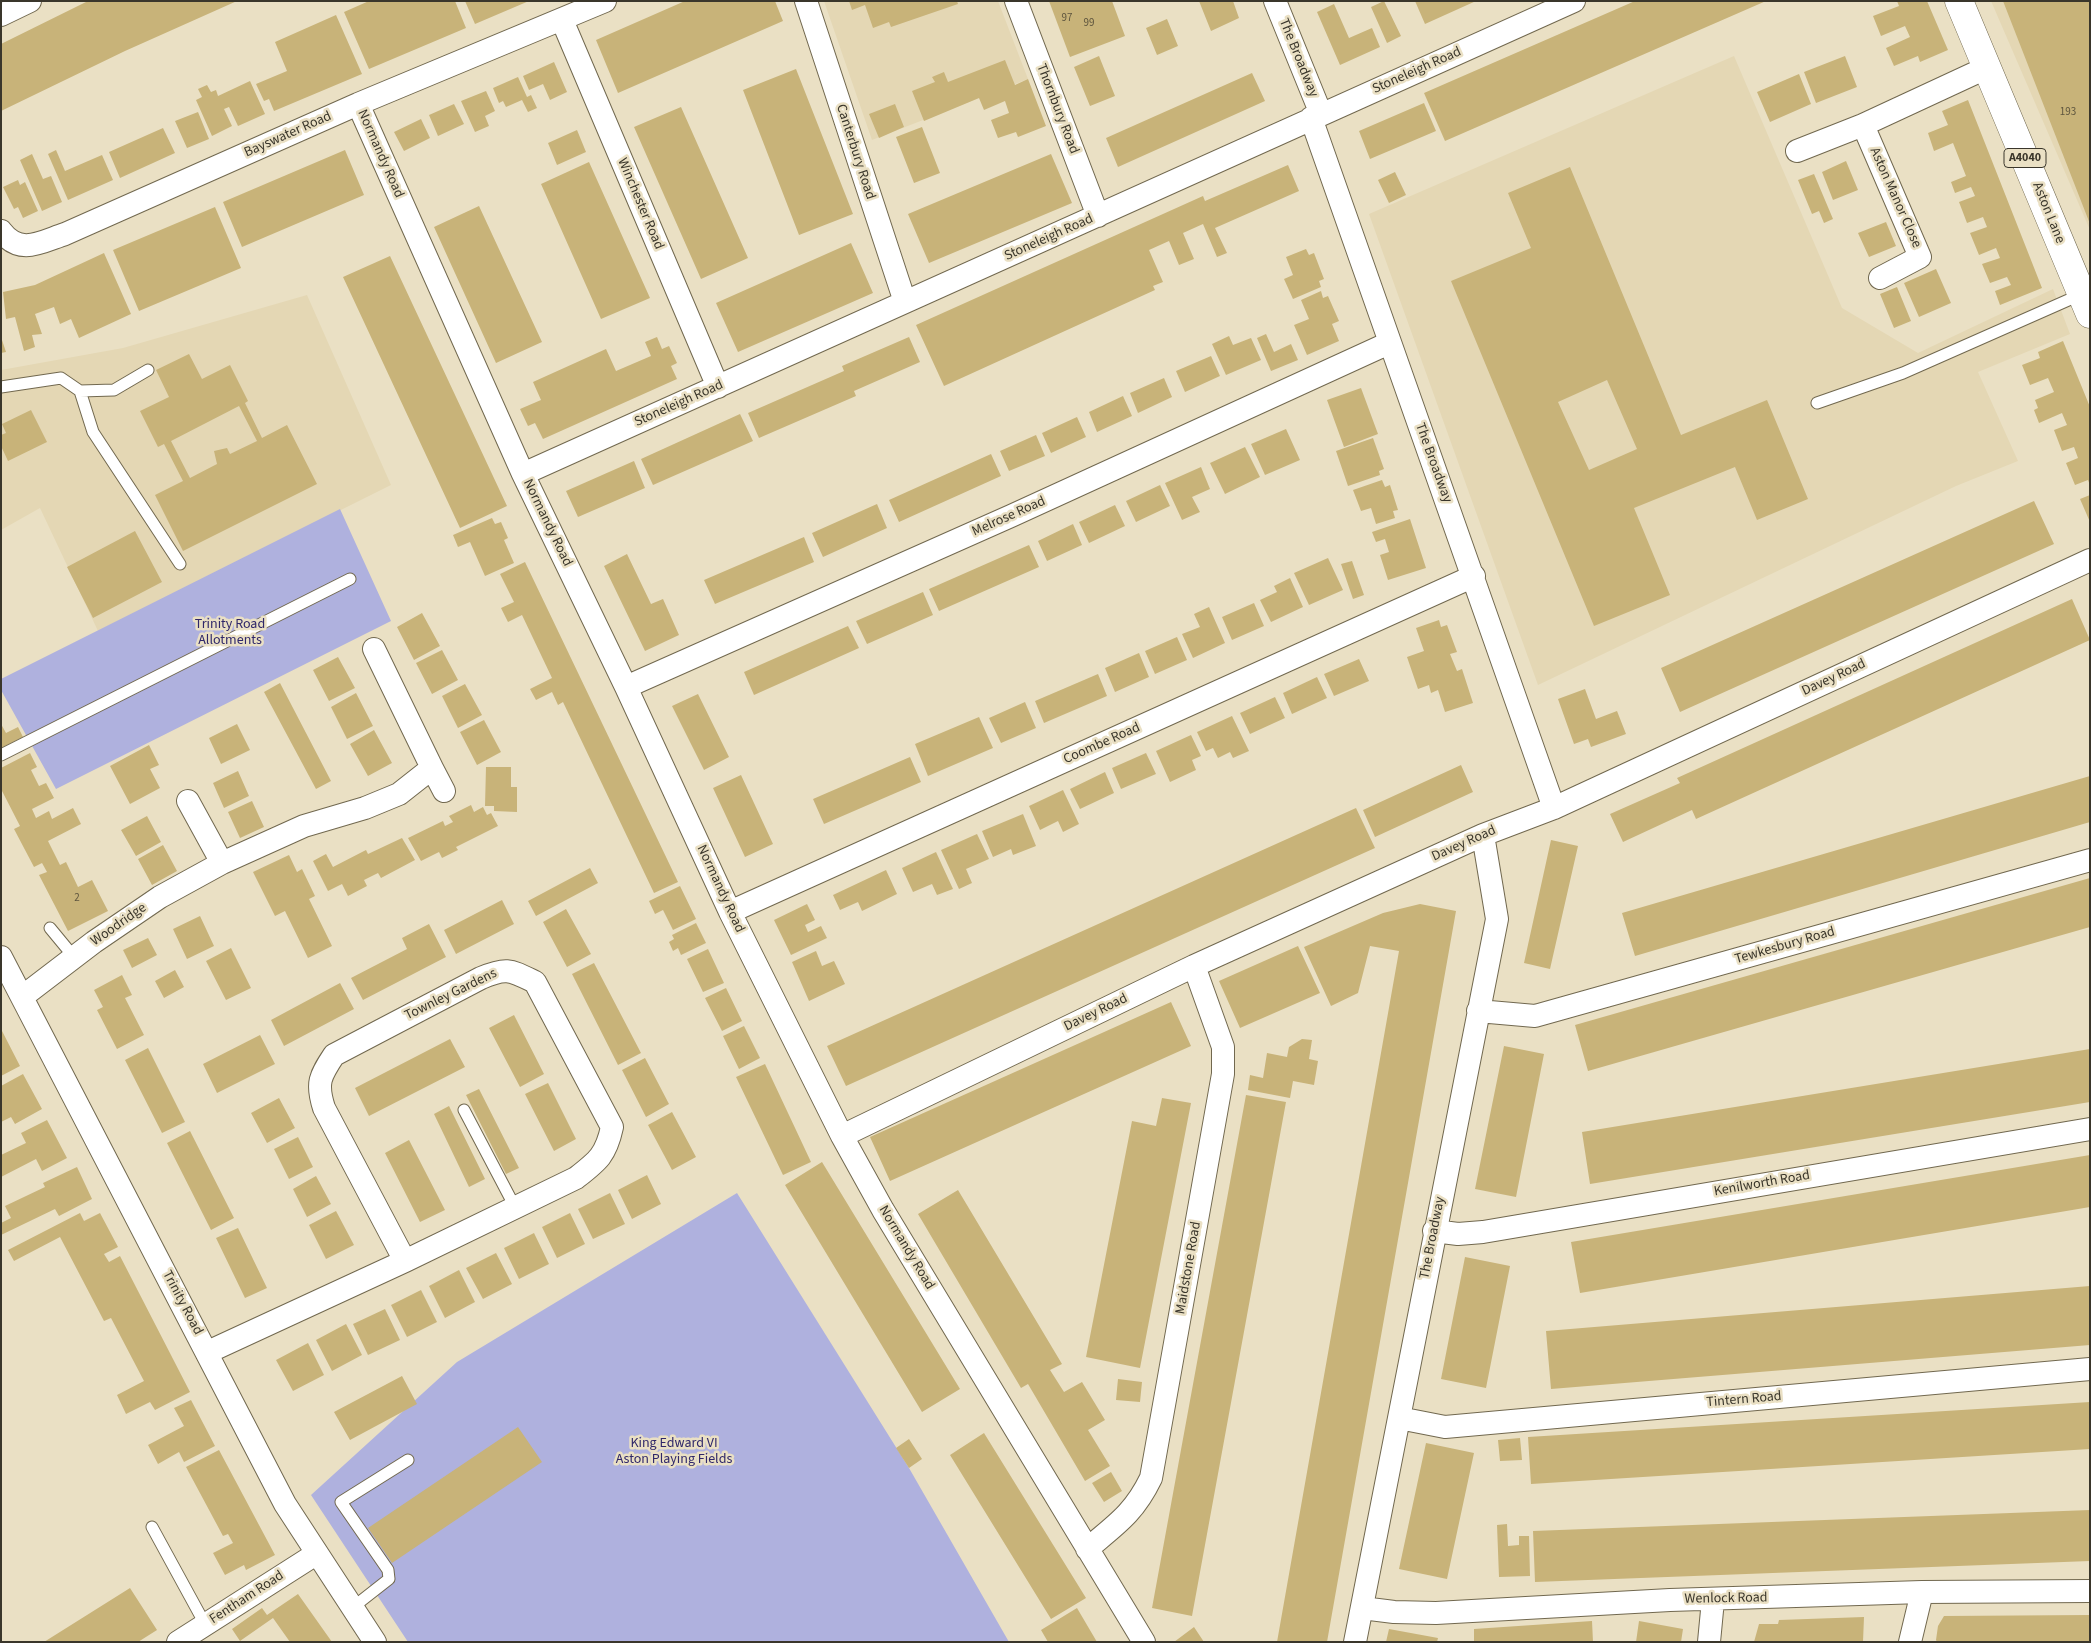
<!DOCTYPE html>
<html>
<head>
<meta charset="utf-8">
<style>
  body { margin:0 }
  #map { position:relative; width:2091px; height:1643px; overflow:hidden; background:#eae0c4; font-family:"Source Sans 3",sans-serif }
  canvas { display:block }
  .frame { position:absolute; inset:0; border:2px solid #3a362b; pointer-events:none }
</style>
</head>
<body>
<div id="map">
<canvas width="2091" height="1643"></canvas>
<div class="frame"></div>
</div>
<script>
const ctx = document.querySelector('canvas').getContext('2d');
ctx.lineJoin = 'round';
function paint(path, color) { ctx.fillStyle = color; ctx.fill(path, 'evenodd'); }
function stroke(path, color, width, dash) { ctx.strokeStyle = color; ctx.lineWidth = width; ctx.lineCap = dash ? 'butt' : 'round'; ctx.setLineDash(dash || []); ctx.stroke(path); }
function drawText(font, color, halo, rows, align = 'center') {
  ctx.font = font + ' "Source Sans 3",sans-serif'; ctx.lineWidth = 5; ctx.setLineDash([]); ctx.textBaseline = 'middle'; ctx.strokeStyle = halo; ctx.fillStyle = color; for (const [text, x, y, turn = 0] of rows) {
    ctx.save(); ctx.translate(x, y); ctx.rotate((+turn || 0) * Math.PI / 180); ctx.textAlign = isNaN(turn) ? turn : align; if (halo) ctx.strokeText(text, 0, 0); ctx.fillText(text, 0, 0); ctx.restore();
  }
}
paint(new Path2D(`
  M824,1h174l30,78 -156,61z
  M1991,1h99v229z
  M1734,56l108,252 76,45 135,-64 17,45 -92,38 40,89 -62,25 -418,199 -169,-471z
  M307,295l84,190 -293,146 -58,-123 -39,22v-160l122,-22z`), '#e4d7b4');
paint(new Path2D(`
  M340,509l51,112 -335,168 -55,-99v-11z
  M737,1193l172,275 100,174h-601l-97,-147 146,-133z`), '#afb1de');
paint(new Path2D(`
  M88,1h149l-112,50 -124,60v-67z
  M369,1h86l11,27 -97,41 -25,-57z
  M465,1h64l-54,23z
  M685,1h90l8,20 -165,72 -22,-53z
  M849,1h108l1,3 -67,23 -2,-5 -16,6 -8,-23 -13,5z
  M1049,1h63l13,35 -55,21z
  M1199,1h34l6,17 -28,13z
  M1384,1l17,35 -14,7 -16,-36z
  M1415,1h61l-51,23z
  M1635,1h131l-321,140 -21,-48z
  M1897,1h30l21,49 -28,12 -2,-6 -24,10 -8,-18 24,-11 -5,-11 -24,10 -8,-20 26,-10z
  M2003,1h87v223z
  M1334,4l15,34 23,-10 8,19 -40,18 -23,-53z
  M336,15l26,59 -88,37 -5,-12 -5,2 -8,-17 31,-13 -12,-29z
  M1167,19l11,27 -21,9 -11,-27z
  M1099,56l16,40 -25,10 -16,-39z
  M1845,56l12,31 -41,16 -12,-31z
  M1005,60l10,25 13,-6 18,47 -28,11 -2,-5 -18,6 -7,-18 18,-7 -4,-12 -21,9 -5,-12 -55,23 -12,-30 23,-9 -3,-5 12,-5 4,10z
  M554,62l13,30 -17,8 -7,-16 -14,6 -6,-14z
  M796,69l57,145 -54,21 -56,-145z
  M1252,73l13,28 -147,66 -12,-29z
  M1799,74l12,30 -41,18 -13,-30z
  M518,77l9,20 4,-2 6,13 -9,4 -6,-12 -16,7 -3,-6 -4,2 -6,-15z
  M250,81l15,33 -27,12 -9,-19 -5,2 8,17 -20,10 -16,-36 6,-3 -4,-8 9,-4 4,7 5,-2 2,6z
  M486,91l9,20 -10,5 4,10 -14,6 -14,-31z
  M1968,100l74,188 -42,17 -5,-14 16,-6 -4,-8 -17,6 -8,-19 18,-6 -4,-10 -17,7 -9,-22 17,-6 -4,-10 -16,6 -8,-21 16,-6 -4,-9 -16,6 -4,-11 15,-6 -13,-33 -19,8 -6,-18 20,-8 -6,-14z
  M1424,103l12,28 -66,28 -11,-28z
  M454,104l10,20 -26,12 -9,-21z
  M895,104l9,23 -25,11 -10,-24z
  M681,107l67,151 -47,21 -67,-152z
  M198,112l11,27 -22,9 -12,-27z
  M421,119l9,19 -26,13 -10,-19z
  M922,127l18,46 -26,10 -18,-46z
  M163,128l12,25 -55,25 -11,-26z
  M577,130l9,22 -29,13 -9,-22z
  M56,150l9,21 37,-16 11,25 -45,20 -20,-46z
  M345,150l19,45 -122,52 -19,-45z
  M32,154l11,25 8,-3 11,26 -20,9 -22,-51z
  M1051,154l21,49 -143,60 -21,-49z
  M1846,161l12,29 -25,10 -11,-28z
  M589,162l61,136 -49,21 -60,-135z
  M1288,165l11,26 -84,37 12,25 -10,4 -14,-33 -20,9 11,26 -15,6 -10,-24 -20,9 14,32 -10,4 2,4 -211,96 -28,-61 287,-129 2,5z
  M1570,167l111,268 86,-35 41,99 -51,21 -22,-53 -101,41 36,87 -76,31 -143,-345 80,-33 -23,-55zM1607,380l30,69 -48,21 -31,-68z
  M1395,172l11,23 -17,8 -11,-23z
  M1814,174l19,45 -9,4 -5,-12 -7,3 -14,-34z
  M18,180l2,5 5,-3 13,29 -15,7 -5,-11 -4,2 -11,-22z
  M479,206l63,136 -46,21 -62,-136z
  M215,207l26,61 -102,43 -26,-61z
  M1886,222l10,24 -27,11 -11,-24z
  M851,243l22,50 -135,59 -22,-49z
  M1306,249l3,6 5,-2 10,26 -5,2 2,6 -28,12 -9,-20 9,-4 -7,-18z
  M104,253l27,61 -52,24 -8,-19 -11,5 -6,-17 -19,7 7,20 -10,1 3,12 -11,4 -9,-34 -9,2 -3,-27 32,-7z
  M390,256l117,250 -47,22 -117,-251z
  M1936,269l15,34 -32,14 -15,-34z
  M1897,287l14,34 -17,7 -14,-34z
  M1321,291l2,7 5,-2 11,25 -7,3 7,17 -32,14 -13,-30 15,-6 -8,-19z
  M1266,334l8,18 17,-8 7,16 -27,11 -14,-33z
  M1229,336l4,9 18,-7 10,22 -35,15 -14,-31z
  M1,337l5,15 -5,1z
  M657,337l5,12 7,-3 8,17 -6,3 6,13 -134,60 -8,-16 -7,3 -8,-17 21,-9 -8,-18 73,-33 10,22 35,-15 -6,-14z
  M909,337l11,25 -66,29 2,5 -97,42 -11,-25 96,-42 -2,-5z
  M2063,341l27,66v78l-2,-5 -13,5 -9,-22 12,-5 -4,-11 -12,4 -8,-21 13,-5 -5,-12 -23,10 -5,-13 4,-2 -3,-8 19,-8 -6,-14 -18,7 -8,-20 18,-7 -2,-6z
  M189,354l13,25 28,-14 18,36 -3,2 17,35 25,-13 30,59 -134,67 -28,-56 28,-14 -19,-37 -6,3 -18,-36 29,-14 -13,-27zM239,406l18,35 -27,13 -3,-6 -13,3 3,13 -27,14 -19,-37z
  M1211,356l9,20 -35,16 -9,-21z
  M1164,378l8,19 -34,16 -8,-20z
  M1361,388l17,46 -34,13 -17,-47z
  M1123,396l9,20 -35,16 -8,-20z
  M31,410l16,32 -39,19 -7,-15v-11l5,-2 -4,-9z
  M740,414l13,27 -100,44 -12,-26z
  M1077,417l9,20 -35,16 -9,-20z
  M1286,429l14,31 -35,15 -14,-31z
  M1036,435l9,21 -36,15 -9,-20z
  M1373,438l11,31 -5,2 1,4 -32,11 -12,-35z
  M1245,447l15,30 -35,17 -15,-31z
  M991,454l10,22 -102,46 -10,-22z
  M634,461l11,27 -67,29 -12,-26z
  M1201,467l9,22 -18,8 8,15 -18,8 -17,-37z
  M1382,480l3,7 5,-2 8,25 -5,1 2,7 -19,6 -5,-16 -10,3 -8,-21z
  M1160,485l10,21 -34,16 -10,-21z
  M2090,495v27l-10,-23z
  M2034,501l20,43 -374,168 -19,-44z
  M877,504l10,24 -64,29 -11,-24z
  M1115,505l10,21 -36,17 -10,-21z
  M492,518l3,6 6,-2 7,16 -4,2 10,23 -29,13 -15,-34 -12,5 -5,-12z
  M1410,519l16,49 -38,12 -8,-25 9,-3 -4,-13 -9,3 -4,-10z
  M1073,524l9,21 -35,16 -9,-20z
  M135,531l27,51 -69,36 -26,-51z
  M804,537l10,25 -99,42 -11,-24z
  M1029,545l10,22 -100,44 -10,-22z
  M627,554l24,50 12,-5 16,36 -34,16 -41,-85z
  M1328,558l15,32 -34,15 -15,-32z
  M1352,561l12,34 -11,4 -12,-35z
  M525,562l153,320 -24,11 -91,-191 -5,3 -6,-13 -16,8 -6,-11 22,-11 -30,-63 -14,7 -7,-14 13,-6 -14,-28z
  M1290,578l13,29 -32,15 -11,-22 17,-8 -3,-6z
  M923,592l10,23 -66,29 -11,-23z
  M2072,599l18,41 -394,179 -4,-9 -69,32 -13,-28 70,-31 -3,-5z
  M1254,603l10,23 -32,14 -10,-23z
  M1209,607l16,36 -32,15 -11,-24 18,-7 -6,-13z
  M422,613l18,33 -26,14 -17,-33z
  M1439,620l2,7 6,-2 10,27 -7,2 7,17 5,-2 11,34 -28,9 -7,-22 -7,3 -2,-8 -11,4 -11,-32 17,-6 -8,-23z
  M848,626l11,22 -105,47 -10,-23z
  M1177,637l10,23 -32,14 -10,-23z
  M442,650l16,30 -26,14 -16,-31z
  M1139,653l10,24 -34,15 -10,-24z
  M338,657l17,31 -26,13 -16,-31z
  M1359,659l10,22 -35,15 -10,-22z
  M1098,674l9,22 -63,27 -9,-22z
  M1317,677l10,21 -35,16 -9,-21z
  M280,683l51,98 -15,8 -52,-97z
  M465,684l17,31 -24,13 -16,-32z
  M1585,689l11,30 21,-8 9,23 -35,13 -3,-8 -14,5 -16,-45z
  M356,693l17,33 -26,13 -16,-32z
  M698,694l31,63 -25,13 -32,-64z
  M1275,697l10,21 -35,16 -10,-21z
  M1025,702l11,26 -35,15 -12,-25z
  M1232,716l17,35 -16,7 -3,-6 -12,6 -5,-10 -7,3 -9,-19z
  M979,717l14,31 -65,28 -13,-32z
  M484,720l17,32 -24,13 -17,-33z
  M1,724l5,9 12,-6 5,10 -22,11z
  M237,724l13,26 -29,14 -12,-26z
  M374,730l18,33 -24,13 -18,-32z
  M1191,735l10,21 -9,4 4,10 -26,12 -14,-31z
  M149,745l10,20 -9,4 10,19 -30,16 -20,-38z
  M30,753l7,14 -6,3 8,16 7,-3 8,15 -22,11 4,9 13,-7 3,8 21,-11 8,16 -33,17 12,24 6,-3 12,25 14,-7 16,31 -40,20 -29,-56 8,-3 -5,-9 -8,4 -20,-38 6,-3 -19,-37v-21z
  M1146,753l10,21 -35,15 -9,-21z
  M910,757l11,25 -97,42 -11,-25z
  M1461,765l12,27 -98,45 -12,-27z
  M486,767h25v20h6v25l-23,-1v-5h-9z
  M238,771l11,25 -25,12 -11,-25z
  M1105,772l9,21 -34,16 -10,-20z
  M741,775l32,69 -28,13 -32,-69z
  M2090,776v46l-455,134 -13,-43z
  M1063,790l16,34 -16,8 -5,-11 -18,9 -11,-24z
  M252,801l12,26 -24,11 -12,-26z
  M471,805l3,7 9,-5 4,8 4,-2 7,13 -42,21 2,3 -16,8 -3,-6 -18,9 -13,-23 35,-17 2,5 8,-4 -4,-6z
  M1356,808l19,40 -529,238 -19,-40z
  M1023,814l13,32 -23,9 -2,-6 -18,8 -11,-26z
  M147,816l14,26 -25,14 -15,-26z
  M977,834l12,25 -23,10 6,14 -13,6 -18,-39z
  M402,838l13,22 -34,18 -3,-5 -14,7 3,6 -19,10 -6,-12 -14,7 -15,-30 13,-7 7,13 33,-17 2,4z
  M1551,840l27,6 -28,123 -26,-6z
  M163,845l14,26 -25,14 -14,-26z
  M936,852l17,37 -16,6 -5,-11 -19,8 -11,-24z
  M289,855l8,17 5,-3 13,27 -6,3 23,47 -24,12 -23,-47 -10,5 -22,-44z
  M590,868l8,15 -62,33 -8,-15z
  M886,870l11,24 -35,17 -4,-9 -18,8 -7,-15z
  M2090,878v49l-502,144 -13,-46z
  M680,886l16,33 -23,11 -10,-20 -8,4 -6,-13z
  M502,900l12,24 -58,30 -12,-24z
  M807,904l8,16 -10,5 3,7 13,-6 6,12 -36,17 -17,-35z
  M1420,904l36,7 -129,731h-50l122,-691 -29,-5 -12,47 -27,13 -27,-59 79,-34z
  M566,909l25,45 -24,13 -24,-45z
  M200,916l14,30 -27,13 -14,-30z
  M696,923l10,20 -25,12 -3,-7 -5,3 -4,-9 5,-3 -2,-4z
  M429,924l17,33 -83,43 -12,-22 56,-29 -5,-11z
  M148,938l9,17 -25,13 -9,-18z
  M1298,946l22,47 -80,35 -21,-47z
  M231,948l20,40 -25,12 -20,-39z
  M708,949l16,34 -21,9 -16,-33z
  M816,951l6,15 12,-5 11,23 -36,17 -17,-39z
  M594,963l47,90 -23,12 -46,-91z
  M175,970l9,17 -20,11 -9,-17z
  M122,975l10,20 -7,3 19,37 -27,14 -20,-39 6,-3 -9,-17z
  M340,983l14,26 -70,37 -13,-26z
  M726,988l16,33 -20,10 -17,-33z
  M1171,1002l20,44 -301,135 -20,-44z
  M514,1015l30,59 -24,13 -31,-59z
  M744,1026l16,32 -21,11 -16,-33z
  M1,1029l19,37 -19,10z
  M260,1035l15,29 -58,29 -14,-29z
  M450,1039l15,28 -96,49 -14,-28z
  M1302,1039l10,1 -3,19 9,2 -4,24 -21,-4 -3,17 -42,-8 2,-15 13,3 4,-25 20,4 2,-10z
  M1504,1046l40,8 -28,143 -41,-8z
  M148,1048l37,74 -23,11 -37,-73z
  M2090,1049v53l-500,82 -8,-52z
  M645,1058l24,46 -23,13 -24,-47z
  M765,1064l46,98 -28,13 -47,-98z
  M23,1074l19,35 -27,15 -4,-7 -10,5v-36z
  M548,1083l28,56 -22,12 -29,-57z
  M479,1089l40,79 -13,6 -40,-79z
  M1246,1095l40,7 -94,514 -40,-8z
  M279,1098l16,30 -28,15 -16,-30z
  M1162,1098l29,5 -51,265 -54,-11 46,-236 24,5z
  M449,1106l36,73 -16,8 -35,-73z
  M672,1112l24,45 -24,13 -24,-45z
  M47,1120l20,38 -25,13 -6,-12 -35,18v-22l25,-12 -5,-10z
  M190,1131l44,87 -23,12 -44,-87z
  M298,1137l15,30 -24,12 -15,-30z
  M409,1140l36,70 -25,12 -35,-69z
  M2090,1155v52l-510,86 -9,-51z
  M822,1162l138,227 -38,23 -137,-227z
  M77,1167l15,32 -33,17 -4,-7 -54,26v-12l10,-5 -6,-12 40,-19 -2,-4z
  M647,1175l14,29 -29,15 -14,-29z
  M316,1176l15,28 -24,13 -14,-28z
  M958,1190l104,174 -12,6 14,22 18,-10 23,38 -17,10 22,36 -25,15 -57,-97 -7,4 -103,-174z
  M610,1193l15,31 -32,15 -15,-30z
  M336,1211l18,34 -28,14 -17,-34z
  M80,1213l4,8 16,-8 18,34 -14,7 5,8 11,-6 70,136 -35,18 -5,-8 -24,12 -9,-19 27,-14 -33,-63 -7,3 -44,-84 -46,24 -6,-11z
  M570,1213l15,31 -28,14 -15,-31z
  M238,1228l29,60 -22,10 -29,-60z
  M534,1233l15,31 -30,15 -15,-31z
  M496,1253l16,31 -29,15 -17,-31z
  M1465,1257l45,9 -24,122 -45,-9z
  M459,1270l16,32 -30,16 -16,-32z
  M2090,1286v59l-539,44 -5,-58z
  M421,1290l16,32 -30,15 -16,-32z
  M385,1309l15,31 -32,15 -15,-31z
  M346,1324l16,31 -30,16 -16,-31z
  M308,1343l16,32 -31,16 -17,-31z
  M402,1376l15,28 -67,36 -16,-28z
  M1118,1379l24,3 -2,20 -24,-2z
  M191,1400l24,46 -31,16 -5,-10 -21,12 -10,-19 36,-19 -10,-18z
  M2090,1402v47l-559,35 -3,-47z
  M518,1427l24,35 -150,101 -24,-35z
  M984,1433l102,165 -35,21 -101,-164z
  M1520,1438l2,22 -22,1 -2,-21z
  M909,1439l13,20 -13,9 -13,-20z
  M1426,1443l48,10 -27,126 -48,-10z
  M219,1450l56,105 -29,15 -2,-5 -19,10 -12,-22 20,-10 -5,-9 -5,2 -37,-69z
  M1111,1472l11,19 -18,11 -12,-19z
  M2090,1510v51l-555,21 -2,-51z
  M1507,1524l1,22 11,-1v-9h10l1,40 -31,1 -2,-52z
  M130,1588l27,42 -19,12h-94z
  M298,1594l34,48h-42l-17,-24 -33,23 -8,-12 30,-21 5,7z
  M1077,1608l20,34h-49l-7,-12z
  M2090,1615v27h-153l-1,-2 2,-14 6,-10z
  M1864,1617l-1,25h-109l5,-18h19l1,-4z
  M1592,1621l1,21h-119v-13z
  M1639,1621l44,8 -2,13h-45z
  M1194,1627l10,15h-30z
  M1389,1629l49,9 -1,4h-51z`), '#c8b379');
const lane = new Path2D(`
  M1,387l60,-9 19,13 34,-1 34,-20
  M80,391l13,41 87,132
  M1817,403l86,-30 179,-79
  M1,755l349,-176
  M50,928l24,29
  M464,1110l51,97
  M152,1527l53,97
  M352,1608l37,-29 -1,-9 -47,-68 67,-42`);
const street = new Path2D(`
  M806,1l99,301
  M1016,1l82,215
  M1275,1l46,113
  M1,15l29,-14
  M562,20l156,367
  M358,104l165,370 103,213 104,225 112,224 41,74 261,432
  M1311,118l243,690
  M1863,125l57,132 -40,21
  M1797,151l66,-26 125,-58
  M1,231c19,25 40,11 64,3l293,-130 247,-103
  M523,474l1051,-473
  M626,687l385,-171 378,-173
  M432,768l12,23
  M188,801l34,62
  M730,912l744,-336
  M1,957l284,547 90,138
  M22,997l72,-55 66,-45 62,-34 82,-37 61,-18 34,-14 33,-26 -58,-119
  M1478,1011l57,5 555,-156
  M842,1136l352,-170 289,-131 71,-27 536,-248
  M1434,1231l24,3 25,-2 607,-103
  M208,1352l197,-91 171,-83c22,-17 30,-23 36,-51l-77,-145c-25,-12 -28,-15 -54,-4l-147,77c-14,21 -18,28 -10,53l81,153
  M1399,1418l46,9 645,-58
  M1087,1549c30,-25 47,-36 64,-71l72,-404v-27l-29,-81
  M1362,1608l32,4 42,1 234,-13 252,-8 168,-1
  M178,1642l138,-88
  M1355,1642l142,-723 -14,-84
  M1709,1642l4,-42
  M1910,1642l12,-50`);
const primary = new Path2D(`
  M1959,1l131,313`);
stroke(lane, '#71684f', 13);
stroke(street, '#71684f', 24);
stroke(primary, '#71684f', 29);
stroke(lane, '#fff', 11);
stroke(street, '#fff', 22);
stroke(primary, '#fff', 28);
drawText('11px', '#5e553e', null, [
  ["97",1067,19],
  ["99",1089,24],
  ["193",2068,113],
  ["2",77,899]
]);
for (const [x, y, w] of [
  [2025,158,42]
]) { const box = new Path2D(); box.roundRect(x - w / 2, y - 9.5, w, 19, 4); ctx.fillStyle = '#eae0c4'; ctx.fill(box); stroke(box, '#3a362b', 1); }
drawText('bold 12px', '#3a362b', null, [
  ["A4040",2025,158]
]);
drawText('14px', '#3a362b', '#eae0c4', [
  ["The Broadway",1298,58,68],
  ["Stoneleigh Road",1417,71,-24],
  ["Thornbury Road",1057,109,69],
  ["Bayswater Road",288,135,-24],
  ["Canterbury Road",855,152,72],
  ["Normandy Road",380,154,66],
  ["Aston Manor Close",1895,198,66],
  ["Winchester Road",640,204,67],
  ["Aston Lane",2048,213,68],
  ["Stoneleigh Road",1049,238,-24],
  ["Stoneleigh Road",679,404,-24],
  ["The Broadway",1433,463,70],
  ["Melrose Road",1009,517,-24],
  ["Normandy Road",547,523,64],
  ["Davey Road",1834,678,-25],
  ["Coombe Road",1102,744,-24],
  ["Davey Road",1464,844,-24],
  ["Normandy Road",720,889,65],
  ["Woodridge",119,925,-35],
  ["Tewkesbury Road",1785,946,-16],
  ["Townley Gardens",451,995,-26],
  ["Davey Road",1096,1013,-26],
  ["Kenilworth Road",1762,1184,-10],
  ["The Broadway",1433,1238,-79],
  ["Normandy Road",906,1248,59],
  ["Maidstone Road",1189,1268,-80],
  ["Trinity Road",182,1303,62],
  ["Tintern Road",1744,1400,-5],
  ["Fentham Road",247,1598,-33],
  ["Wenlock Road",1726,1599,-1]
]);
drawText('14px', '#2f2769', '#eae0c4', [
  ["Trinity Road",230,625],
  ["Allotments",230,641],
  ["King Edward VI",674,1444],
  ["Aston Playing Fields",674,1460]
]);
</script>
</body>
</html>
